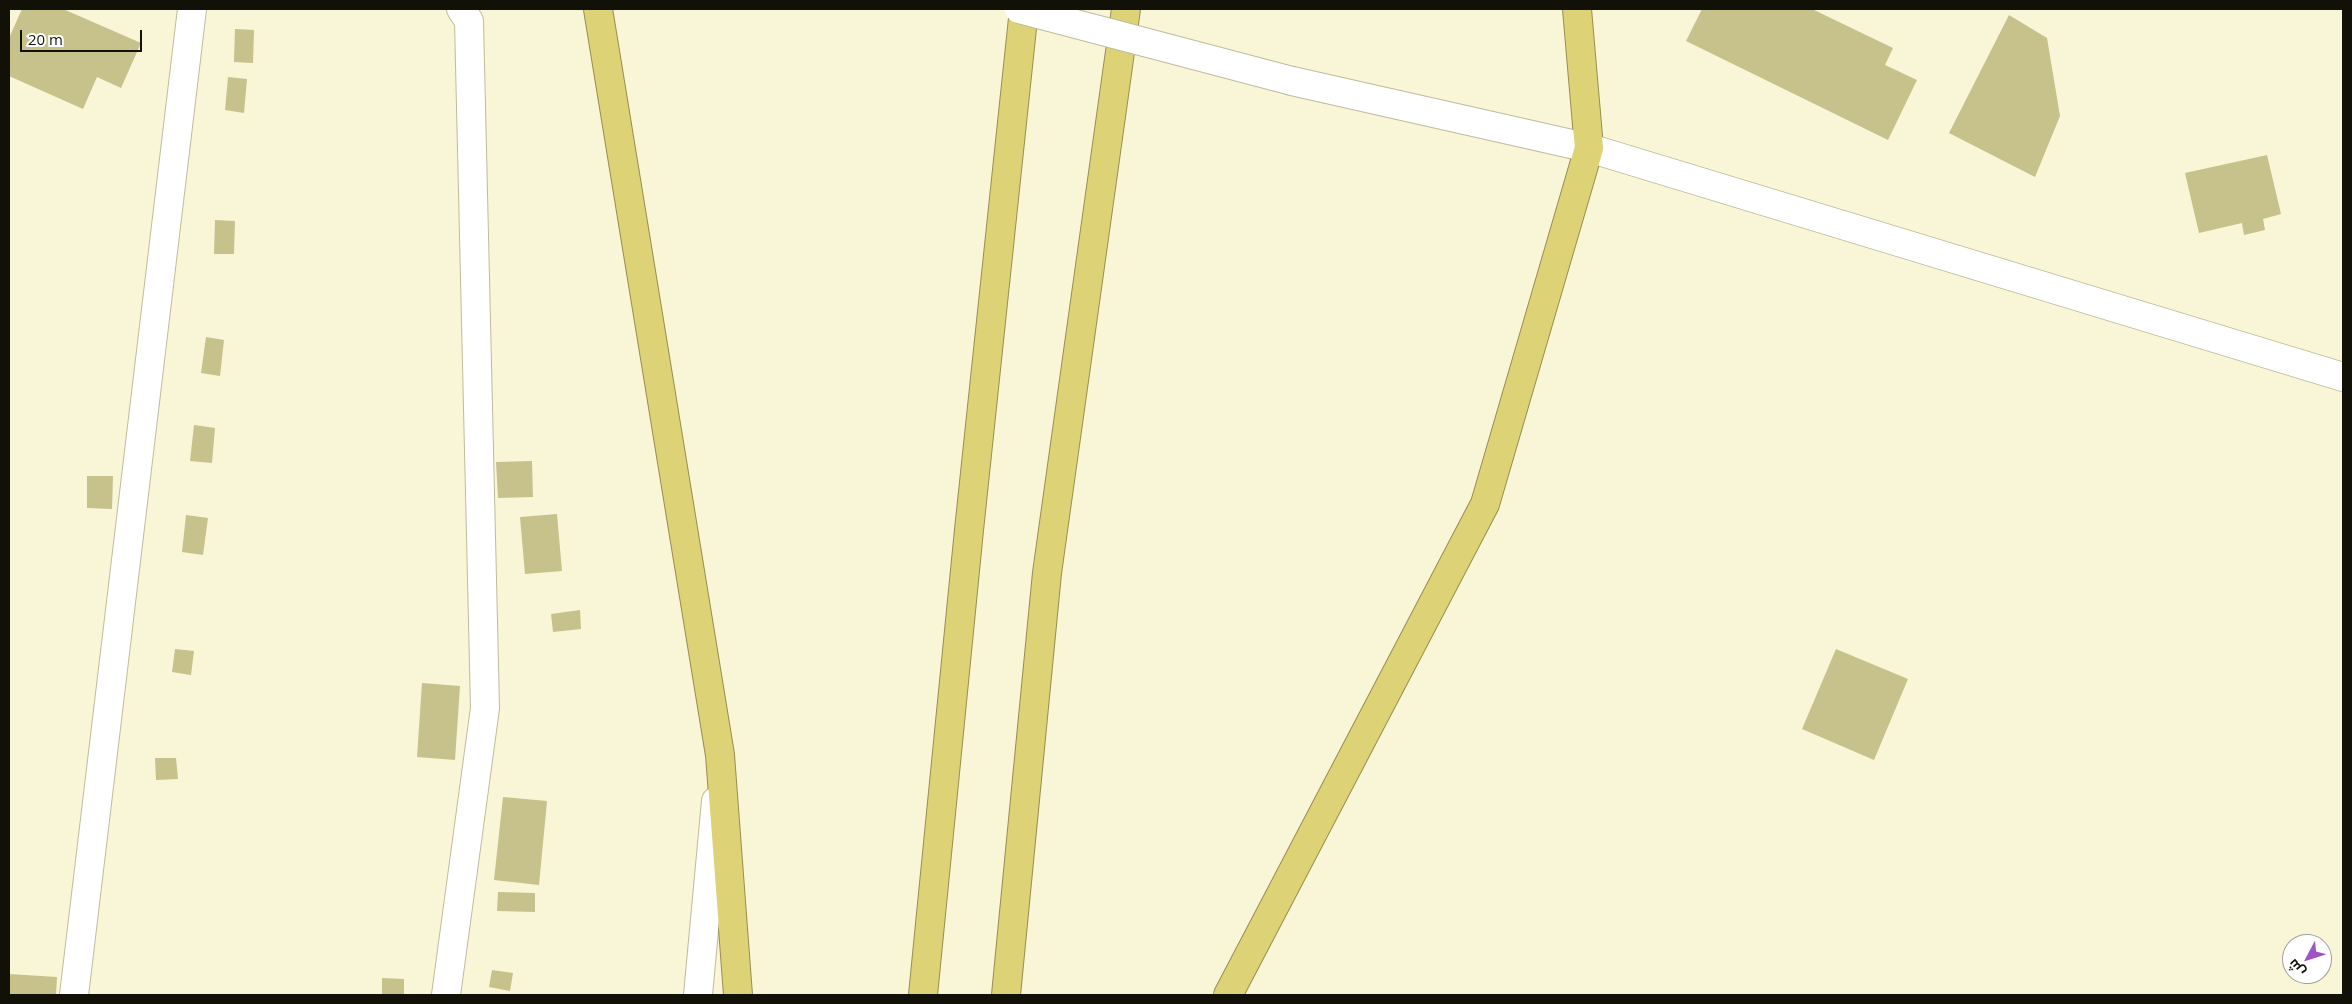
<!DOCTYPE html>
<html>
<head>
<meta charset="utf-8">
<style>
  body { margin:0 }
  #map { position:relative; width:2352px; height:1004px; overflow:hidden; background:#f9f5d7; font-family:"Open Sans",Cairo,sans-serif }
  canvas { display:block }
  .frame { position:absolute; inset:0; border:10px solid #121107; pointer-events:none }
  .north { position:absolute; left:2282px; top:934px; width:50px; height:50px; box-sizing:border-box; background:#fff; border:1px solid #a0a09c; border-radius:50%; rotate:230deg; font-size:14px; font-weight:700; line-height:20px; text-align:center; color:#121107 }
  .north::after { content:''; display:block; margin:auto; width:18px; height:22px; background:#a152c3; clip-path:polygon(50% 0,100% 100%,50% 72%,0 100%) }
  .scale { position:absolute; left:20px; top:30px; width:122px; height:22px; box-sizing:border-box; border:2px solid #121107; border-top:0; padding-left:6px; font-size:15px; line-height:18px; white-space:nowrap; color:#121107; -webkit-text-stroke:4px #fff; paint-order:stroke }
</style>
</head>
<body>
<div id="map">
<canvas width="2352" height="1004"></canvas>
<div class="frame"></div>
<div class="north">ش</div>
<div class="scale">20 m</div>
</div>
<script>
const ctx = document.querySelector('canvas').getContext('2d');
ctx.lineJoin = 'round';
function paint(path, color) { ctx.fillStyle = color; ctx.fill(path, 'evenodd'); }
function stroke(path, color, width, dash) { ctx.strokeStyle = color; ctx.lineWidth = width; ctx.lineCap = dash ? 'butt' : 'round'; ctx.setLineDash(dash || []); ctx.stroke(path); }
paint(new Path2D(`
  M22,9h41l78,34 -20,45 -24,-11 -14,32 -74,-33v-38z
  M1702,9h110l81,39 -8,17 32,15 -29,60 -202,-99z
  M2009,15l38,23 13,78 -25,61 -86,-44z
  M235,29l19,1 -1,33 -19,-1z
  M228,77l19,2 -3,34 -19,-3z
  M2267,155l14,59 -18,5 2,11 -21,5 -2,-12 -43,10 -14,-60z
  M215,220l20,1 -1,33h-20z
  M206,337l18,3 -4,36 -19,-3z
  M194,425l21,3 -3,35 -22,-2z
  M532,461l1,36 -35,1 -2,-36z
  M87,476h26l-1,33 -25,-1z
  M557,514l5,57 -37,3 -5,-57z
  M186,515l22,3 -5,37 -21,-3z
  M580,610l1,19 -28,3 -2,-18z
  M175,649l19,2 -3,24 -19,-3z
  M1836,649l72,30 -34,81 -72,-31z
  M422,683l38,3 -5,74 -38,-3z
  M155,758h21l2,21 -22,1z
  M503,797l44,4 -8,84 -45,-5z
  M498,892l37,1v19l-38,-1z
  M492,970l21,3 -3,18 -21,-4z
  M9,974l48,3 -1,18h-47z
  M382,978l22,1v16h-22z`), '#c7c18c');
const minor = new Path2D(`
  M74,995l118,-986
  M446,995l39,-287 -16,-687 -8,-12
  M698,995l18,-194`);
const secondary = new Path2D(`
  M1292,81l297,67 754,229`);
const motorway = new Path2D(`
  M598,9l122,746 18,240
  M923,995l46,-465 55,-521
  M1006,995l41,-422 79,-564
  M1228,995l257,-491 104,-356 -12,-139`);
stroke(minor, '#bebb9e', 30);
stroke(secondary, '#bebb9e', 30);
stroke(motorway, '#978e50', 30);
stroke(minor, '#fff', 28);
stroke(secondary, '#fff', 28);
stroke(motorway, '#ded277', 28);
const secondaryBridge = new Path2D(`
  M1019,9l273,72`);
stroke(secondaryBridge, '#bebb9e', 30, []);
stroke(secondaryBridge, '#fff', 28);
</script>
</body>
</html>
